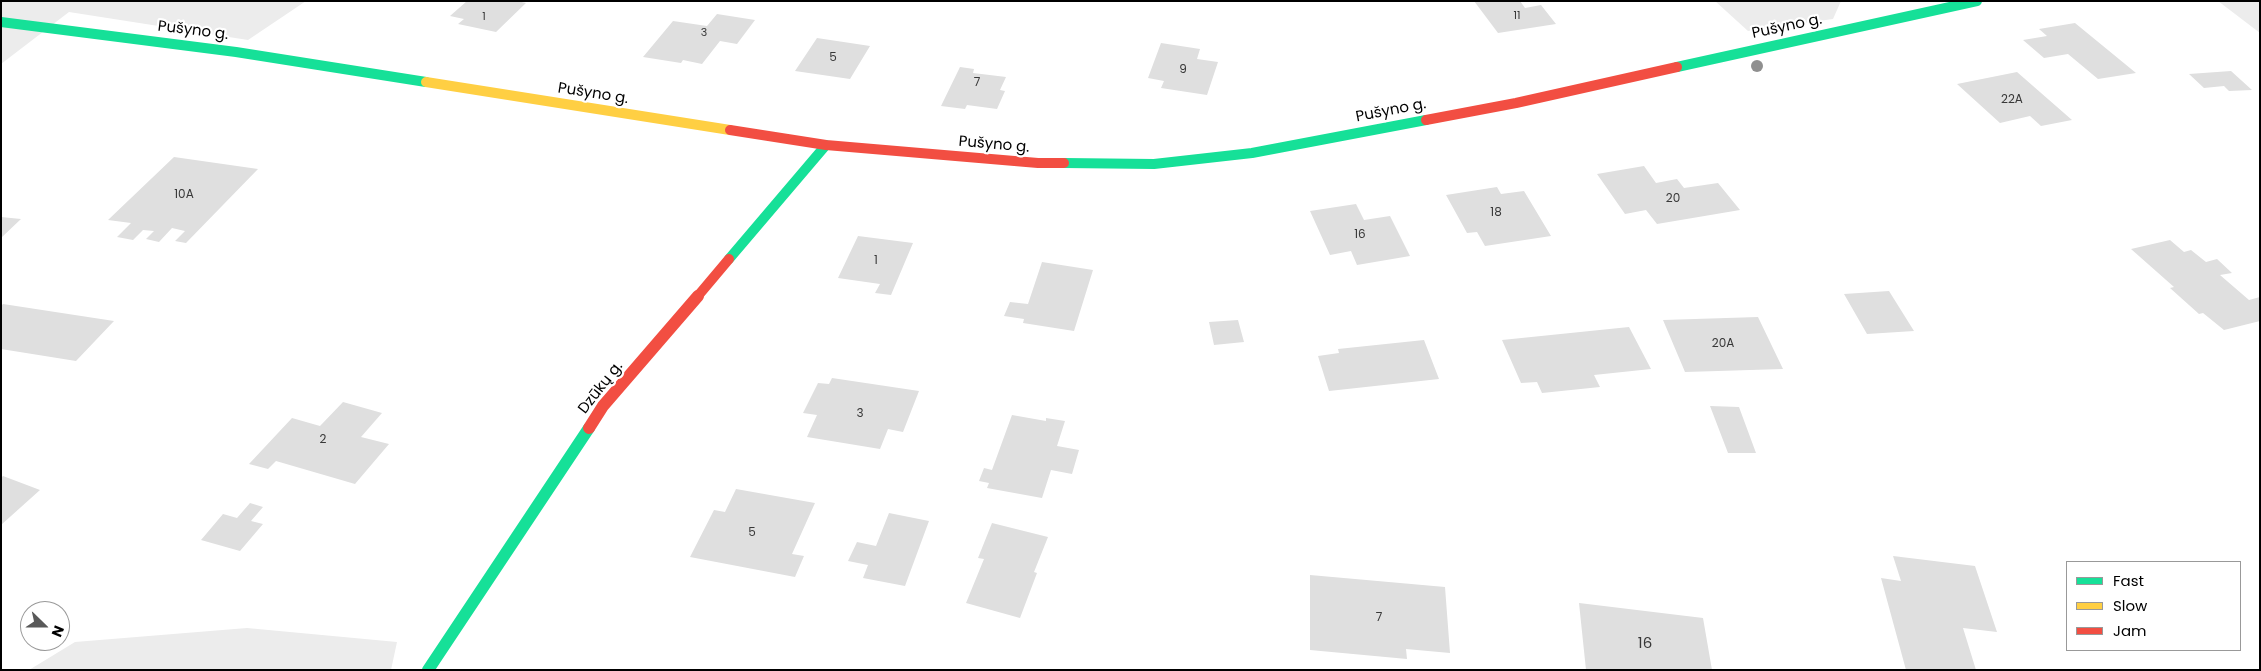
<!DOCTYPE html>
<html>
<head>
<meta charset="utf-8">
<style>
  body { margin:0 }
  #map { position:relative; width:2261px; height:671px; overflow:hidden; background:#fff; font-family:Poppins,sans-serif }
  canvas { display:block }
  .frame { position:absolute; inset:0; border:2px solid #000; pointer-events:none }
  .legend { position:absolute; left:2066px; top:561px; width:175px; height:90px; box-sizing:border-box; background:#fff; border:1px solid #999; margin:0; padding:6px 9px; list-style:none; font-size:15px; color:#000 }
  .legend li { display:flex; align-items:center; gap:10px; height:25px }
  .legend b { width:25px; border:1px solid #999 }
  .north { position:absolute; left:20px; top:601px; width:50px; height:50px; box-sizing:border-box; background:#fff; border:1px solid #999; border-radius:50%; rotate:112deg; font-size:14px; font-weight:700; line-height:20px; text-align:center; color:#000 }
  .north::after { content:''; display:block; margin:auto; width:18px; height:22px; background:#595959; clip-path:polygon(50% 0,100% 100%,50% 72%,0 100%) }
</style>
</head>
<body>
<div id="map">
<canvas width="2261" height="671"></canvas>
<div class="frame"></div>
<ul class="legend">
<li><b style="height:6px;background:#16e098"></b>Fast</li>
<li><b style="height:6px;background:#ffcf43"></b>Slow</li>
<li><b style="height:6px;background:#f24e42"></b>Jam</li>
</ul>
<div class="north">N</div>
</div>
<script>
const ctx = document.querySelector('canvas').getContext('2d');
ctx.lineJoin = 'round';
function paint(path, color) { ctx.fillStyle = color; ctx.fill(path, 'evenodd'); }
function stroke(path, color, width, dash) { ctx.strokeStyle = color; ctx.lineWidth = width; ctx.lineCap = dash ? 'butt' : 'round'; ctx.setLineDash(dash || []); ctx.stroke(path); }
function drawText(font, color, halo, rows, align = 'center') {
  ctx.font = font + ' Poppins,sans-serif'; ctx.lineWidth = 4.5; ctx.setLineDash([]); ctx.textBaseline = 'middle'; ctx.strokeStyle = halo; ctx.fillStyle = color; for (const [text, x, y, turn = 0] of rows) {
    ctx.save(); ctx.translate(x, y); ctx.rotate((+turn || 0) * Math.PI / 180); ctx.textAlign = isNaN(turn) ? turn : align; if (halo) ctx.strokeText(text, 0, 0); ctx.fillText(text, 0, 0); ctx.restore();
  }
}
paint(new Path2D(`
  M1,1h305l-58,39 -179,-28 -68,52z
  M1715,1h126l-8,18 -85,12z
  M2218,1h42v32z
  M247,628l150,14 -6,28h-362l46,-28z`), '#ececec');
paint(new Path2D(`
  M467,1h50l9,2 -30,29 -38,-8 6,-5 -14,-3z
  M1474,1h46l5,7 16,-3 15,19 -58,9z
  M717,14l38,6 -18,24 -17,-3 -18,23 -19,-4 -2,3 -38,-6 30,-36 34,5z
  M2075,23l61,50 -38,6 -30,-25 -24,4 -21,-18 24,-4 -8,-7z
  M817,38l53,8 -20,33 -55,-8z
  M1161,43l39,6 -3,10 21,3 -11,33 -46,-7 3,-7 -16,-3z
  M960,67l14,2 -1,4 33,4 -6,13 5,1 -8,18 -30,-4 -2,4 -24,-3z
  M2231,71l21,19 -23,1 -5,-5 -20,2 -15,-14z
  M2017,72l55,48 -31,6 -11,-10 -30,7 -43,-39z
  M174,157l84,12 -72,74 -11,-2 10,-10 -13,-3 -13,14 -13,-3 8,-8 -11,-1 -10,10 -16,-3 14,-14 -23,-3z
  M1644,166l12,17 21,-4 7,9 34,-5 22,27 -83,14 -11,-14 -21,4 -28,-40z
  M1497,187l4,7 23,-3 27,45 -66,10 -8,-14 -10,1 -21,-38z
  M1356,204l8,16 26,-4 20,40 -53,9 -6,-14 -21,4 -20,-44z
  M1,217l20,2 -20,19z
  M858,236l55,7 -22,52 -16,-2 5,-9 -42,-6z
  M2170,240l14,12 7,-2 15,12 11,-3 15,14 -12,2 29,25 11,-3v24l-36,9 -21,-17 -4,1 -29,-26 4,-1 -43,-38z
  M1042,262l51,8 -19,61 -51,-8 1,-4 -20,-3 6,-14 18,2z
  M1889,291l25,40 -47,3 -23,-40z
  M3,304l111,17 -38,40 -75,-12v-43z
  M1758,317l25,52 -98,3 -22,-52z
  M1238,320l6,22 -30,3 -5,-23z
  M1629,327l22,42 -57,6 6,12 -58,6 -5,-11 -16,1 -19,-43z
  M1424,340l15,39 -110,12 -11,-35 21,-3 -1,-4z
  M832,378l87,13 -16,41 -15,-3 -8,20 -73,-12 10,-22 -14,-2 15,-30 11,1z
  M343,402l39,11 -21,24 28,7 -34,40 -79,-23 -8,8 -19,-5 43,-46 28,8z
  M1710,406l29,1 17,46h-28z
  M1012,415l34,6v-3l19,3 -8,25 22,4 -7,24 -21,-4 -9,28 -55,-10 2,-5 -10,-2 5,-13 8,2z
  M3,476l37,14 -39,35v-47z
  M736,489l79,14 -23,51 12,2 -9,21 -105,-20 24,-47 11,2z
  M250,503l13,4 -12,14 12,3 -23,27 -39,-11 22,-26 14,4z
  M889,513l40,8 -24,65 -42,-8 5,-13 -20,-4 9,-19 19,4z
  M992,523l56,14 -14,35 3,1 -17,45 -54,-15 18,-44 -6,-1z
  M1893,556l82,10 22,66 -34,-4 13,42h-70l-25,-92 20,3z
  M1310,575l135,12 5,66 -44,-4 1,10 -97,-9z
  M1579,603l124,15 9,52h-126z`), '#dfdfdf');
stroke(new Path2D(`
  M1,22l235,30 190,30
  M1677,67l300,-66
  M1064,163l90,1 98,-11 174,-33
  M729,259l97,-114`), '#16e098', 10);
stroke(new Path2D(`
  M428,670l161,-242`), '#16e098', 12);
stroke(new Path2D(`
  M426,82l304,48`), '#ffcf43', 10);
stroke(new Path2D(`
  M1426,120l90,-17 161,-36
  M730,130l96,15 212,18h26
  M697,297l32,-38`), '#f24e42', 10);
stroke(new Path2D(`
  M589,428l14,-22 95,-110`), '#f24e42', 12);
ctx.fillStyle = '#8f8f8f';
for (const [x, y] of [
  [1757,66]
]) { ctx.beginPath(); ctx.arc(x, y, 6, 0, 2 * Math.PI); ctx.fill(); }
drawText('11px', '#383838', null, [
  ["11",1517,16],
  ["1",484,17],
  ["3",704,33]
]);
drawText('12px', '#383838', null, [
  ["5",833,58],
  ["9",1183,70],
  ["7",977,83],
  ["22A",2012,100],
  ["10A",184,195],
  ["20",1673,199],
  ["18",1496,213],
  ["16",1360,235],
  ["1",876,261],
  ["20A",1723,344],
  ["3",860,414],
  ["2",323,440],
  ["5",752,533],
  ["7",1379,618]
]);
drawText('15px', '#000', '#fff', [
  ["Pušyno g.",1787,27,-12],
  ["Pušyno g.",193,31,7],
  ["Pušyno g.",593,94,9],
  ["Pušyno g.",1391,111,-11],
  ["Pušyno g.",994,145,5],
  ["Dzūkų g.",601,388,-52]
]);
drawText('15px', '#383838', null, [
  ["16",1645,644]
]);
</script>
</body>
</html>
